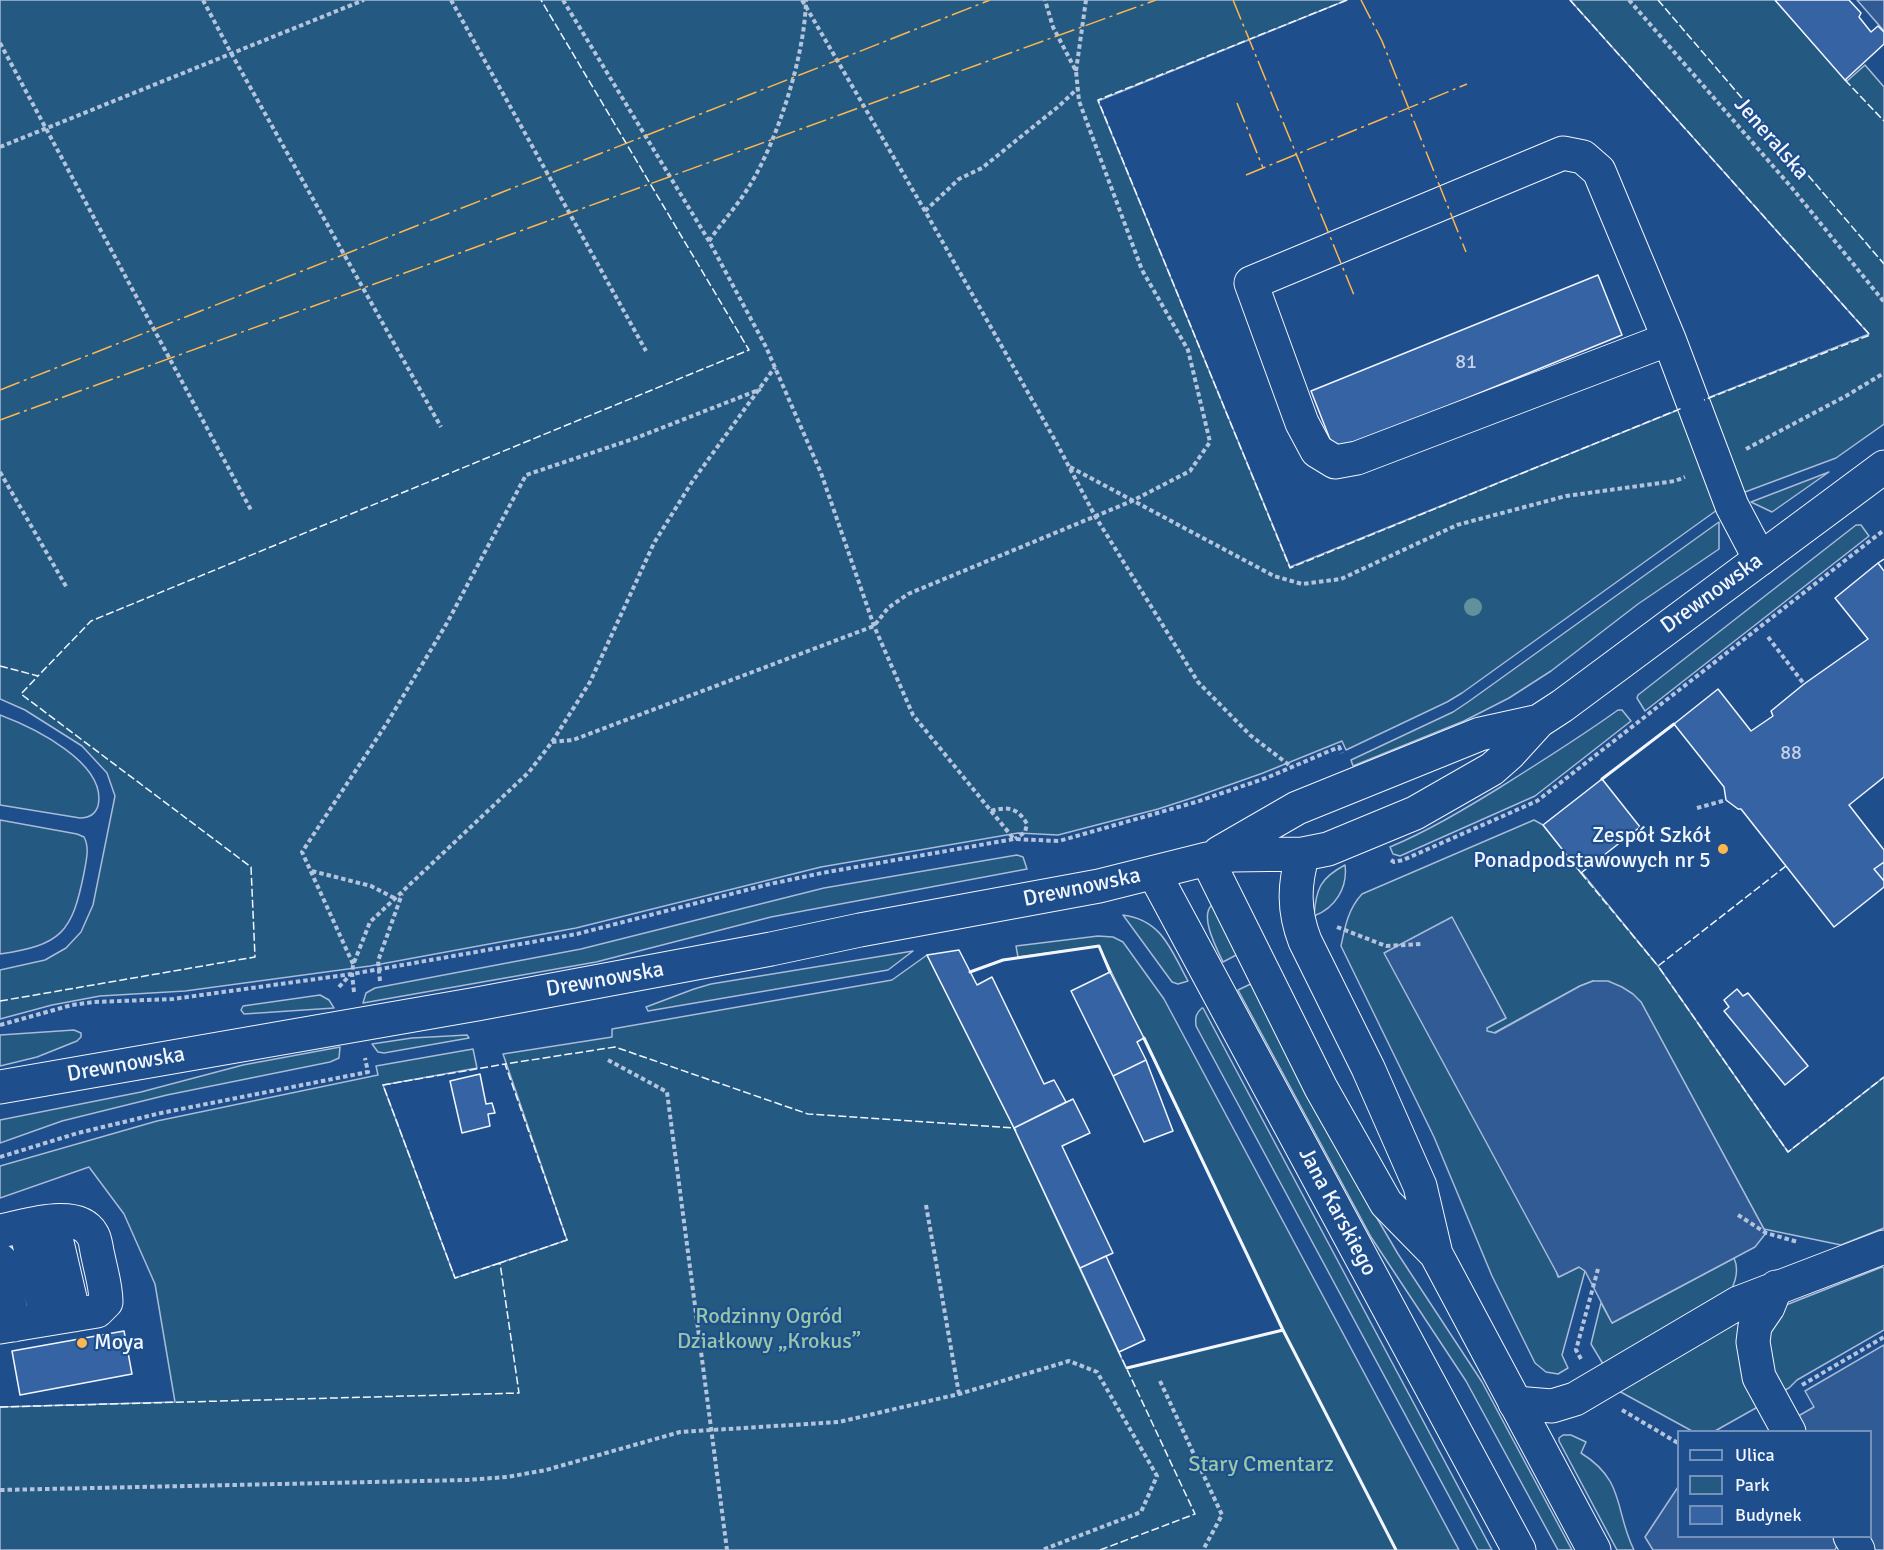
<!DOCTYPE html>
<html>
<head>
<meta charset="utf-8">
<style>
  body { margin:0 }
  #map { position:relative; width:1884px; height:1550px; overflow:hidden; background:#1f4e8c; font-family:Signika,sans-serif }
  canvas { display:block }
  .legend { position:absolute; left:1677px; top:1430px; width:195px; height:108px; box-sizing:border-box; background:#1f4e8c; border:2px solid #7391ba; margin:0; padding:8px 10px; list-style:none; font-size:18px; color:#f2f6ff }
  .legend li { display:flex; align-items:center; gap:12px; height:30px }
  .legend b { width:30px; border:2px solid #7391ba }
</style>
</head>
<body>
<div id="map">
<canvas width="1884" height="1550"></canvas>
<ul class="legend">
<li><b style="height:8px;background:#1f4e8c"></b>Ulica</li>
<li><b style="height:16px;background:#245a82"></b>Park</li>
<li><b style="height:16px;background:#3563a3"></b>Budynek</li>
</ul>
</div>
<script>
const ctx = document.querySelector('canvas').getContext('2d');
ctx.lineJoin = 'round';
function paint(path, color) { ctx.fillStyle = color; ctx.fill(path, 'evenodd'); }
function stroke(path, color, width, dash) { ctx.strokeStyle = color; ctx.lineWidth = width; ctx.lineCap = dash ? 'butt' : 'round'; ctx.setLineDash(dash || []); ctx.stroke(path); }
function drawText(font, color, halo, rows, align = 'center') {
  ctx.font = font + ' Signika,sans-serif'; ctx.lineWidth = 4.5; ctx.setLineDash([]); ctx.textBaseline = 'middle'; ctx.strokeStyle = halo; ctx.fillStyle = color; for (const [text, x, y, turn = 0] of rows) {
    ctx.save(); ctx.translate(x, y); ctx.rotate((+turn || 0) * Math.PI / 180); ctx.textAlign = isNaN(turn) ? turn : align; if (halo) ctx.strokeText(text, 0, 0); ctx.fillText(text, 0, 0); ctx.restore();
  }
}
const green = new Path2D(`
  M0,0h1347l-249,101 192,466 393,-159 34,102 -255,183 -15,9 -101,48 -4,-9 -79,32 -68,24 -37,12 -100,26 -40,-2 -197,34 -245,61 -206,38 -185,25 -85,5 -48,9 -52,14v-49l45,-10 21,-12 15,-16 12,-27 22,-109 -8,-23 -25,-27 -57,-36 -25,-11z
  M1570,0h205l72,81 18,-16 19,22v337l-48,34 -91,34 -6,-3 -34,-90 164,-65z
  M1829,472l-57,40 -21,-10z
  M1719,522v27l-81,55 -87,67 -42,27 -45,23 -111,45 -2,-6 102,-48 15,-10z
  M1856,525h5l8,11 -224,175 -8,-13 1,-3z
  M1618,710h4l9,11 -96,75 -135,60 -7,-2 -3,-7c38,-16 73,-37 109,-59 40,-25 80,-50 119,-78z
  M0,715c32,12 108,48 98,91 -3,9 -9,12 -18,12l-80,-13z
  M0,820l77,14 7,3c6,11 2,24 0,36 -12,60 -23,72 -84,81z
  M1534,820l9,5 115,141 130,186 96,-75v151l-43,17 -77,-16 -123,-227 -48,-21 -13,5 -86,47 -8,-2 1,-3 19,-10 -54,-100 106,359 21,-10 6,4 -23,84 6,13 -10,6 -12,-2 -11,-9 -43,-87 -58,-139 -93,-191c4,-19 7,-37 21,-52z
  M1017,855l6,2 4,12 -256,48 -175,45 -233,41 3,-10 9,-5 206,-39 243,-61z
  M1345,865c3,23 -10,43 -31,51 2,-27 6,-38 31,-51z
  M1212,905l30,47 -19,10c-6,-13 -24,-46 -11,-57z
  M1123,915c39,5 48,35 65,66l-10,3 -6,-2z
  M1098,936l15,1 10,5 41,57 295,551h-1459v-143l175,-5 -20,-118 -31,-70 -35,-47 -89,31v-32l157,-45 221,-46 -2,-9 97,-17 4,19 -94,17 72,193 112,-38 -64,-186 109,-17v-8l280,-49 35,-25 87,173 112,240 157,-38 -184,-384 -81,11 -2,-11z
  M913,951l-25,19 -240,41 -2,-4 48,-18 17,-5z
  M1257,981l100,203 41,70 84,128 90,168h-14l-92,-169 -95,-144 -133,-247z
  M320,995l9,5 5,8 -90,6 -3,-4 2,-4z
  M1202,1008h1l289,542h-14l-282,-524c-1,-9 0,-13 6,-18z
  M74,1030l7,3v4l-4,4 -40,16 -37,9v-31z
  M467,1035l2,3 -85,15 -6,-1 -6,-8 40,-6z
  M340,1047l-1,11 -9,4 -163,33 -105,26 -62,22v-23l141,-28 102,-27z
  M1734,1258c5,11 2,23 -4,34l-124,77 -15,-25 10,-41 11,20z
  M1882,1267l2,1v62l-87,50 -8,8 -10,5 -13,-26 5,-51 15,-11z
  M1740,1312l23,92 -48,27h-23l-75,-41z
  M1563,1435h8l15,7 -5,11c45,28 33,57 53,97h-17l-58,-109v-3z`);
paint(green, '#245a82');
stroke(green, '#a8bbd7', 1.5);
const parking = new Path2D(`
  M1857,0h27v31z
  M1452,917l54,101 -19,10v3l8,2 85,-47 13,-5h15l14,6 11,7 8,8 125,231 -11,14 -143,76 -27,-52 -6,-4 -20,10 -175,-324z
  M1884,1345v205h-14l-8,-13 8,-1v-104l-70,-1 -7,-12 21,-12 -9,-16z
  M1678,1487v49h154l7,5 -4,9h-182l-8,-13z`);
paint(parking, '#305b95');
stroke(parking, '#a8bbd7', 1.5);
const building = new Path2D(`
  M1775,0h74l12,13 -2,4 12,15 7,-6 6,6v12l-39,36z
  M1598,275l24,60 -287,117 -24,-61z
  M1878,563l6,8v206l-35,28 35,45v12l-10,7 10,12v6l-50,40 -93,-118h-3l-12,-9 -2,-13 -50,-63 44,-35 33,42 22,-15 -2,-5 33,-27 64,-45 -33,-41z
  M1602,779l38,48 -59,46 -38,-48z
  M1884,862v19l-10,-12z
  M959,950l18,35 15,-8 52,107 10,-4 12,22 -52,26 -87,-173z
  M1110,972l34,66 -7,4 9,18 -33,16 -42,-85z
  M1737,989l6,7 5,-3 60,73 -23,19 -61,-74 5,-4 -5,-7z
  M1146,1060l27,71 -29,11 -31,-66z
  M480,1074l6,30 6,-1 3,10 -7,1 2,12 -28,7 -12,-52z
  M1073,1099l17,34 -28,13 51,107 -33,15 -66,-140z
  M1106,1256l39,84 -26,12 -39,-84z
  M124,1331l8,43 -112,21 -8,-44z`);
paint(building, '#3563a3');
stroke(building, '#f2f6ff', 1.5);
const minor = new Path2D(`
  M1669,339l-312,119 -22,4 -18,-11 -15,-28 -51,-140 312,-130 20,4 16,14 70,168 63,167 28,53
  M52,1221l22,94
  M25,1226l22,93
  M0,1231c23,-4 77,-23 92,3 4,5 4,15 6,22 3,15 8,30 8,46l-9,9 -97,16
  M0,1260l14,65
  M1776,1287l-8,20 -13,19 -2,16 6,35 30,55
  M1515,1403l37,3 23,-7 163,-96 146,-56
  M1850,1536l8,14`);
const major = new Path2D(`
  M1219,853l78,-45 183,-74 59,-13
  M1303,854c-9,30 -10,56 2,87l63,127 52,118 16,68 158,296
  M1207,859l114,229 65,115 50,51
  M1154,873l365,677
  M0,1087l477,-83 294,-55 89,-19 239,-44 108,-27 26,-4 70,-1 25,-5 87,-36 77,-44 17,-15 30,-33 23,-15 322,-239`);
stroke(minor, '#f2f6ff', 35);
stroke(major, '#f2f6ff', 35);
stroke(new Path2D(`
  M203,0l28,53 210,374
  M451,0l195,351
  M563,0l146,241 57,106 55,126 53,153 39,89 78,96c17,-5 27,-3 36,13l-2,8 -10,7
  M802,0l123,211 131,231 39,74 103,166 52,53 43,33
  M1629,0l163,188 92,114
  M0,43l251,467
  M1076,71l10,-71
  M0,147l364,-147
  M925,211l34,-32 23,-11 77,-62 19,-18
  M709,241c13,-19 29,-36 41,-56 28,-46 55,-130 56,-185
  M1746,449l100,-53 38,-23
  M1070,467l204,109 28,8 39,-5 116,-54 109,-29 109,-15 10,-4
  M0,472l67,116
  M1768,637l36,47
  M552,742l21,-2 301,-114 14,-18 20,-14 224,-93 58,-30 20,-29 -22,-92 -46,-80 -63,-169 -3,-30 -23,-44 -8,-27
  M1697,808l29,-8
  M991,811l23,28
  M1391,860l3,2 9,-2 134,-59 347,-271
  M312,871l59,15 25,13
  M1337,927l49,19 36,-2
  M353,964l-51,-112 85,-129 60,-100 79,-148 110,-37 125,-49
  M380,981l-2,-20 24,-67
  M339,987l12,-13
  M354,992l-2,-18 1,-9 17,-43 159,-150 23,-30 38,-60 64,-139 38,-61 83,-115
  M0,1025l72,-20 22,-3 79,-3 179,-25 225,-40 193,-50 52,-11 192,-34 45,2 137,-39 70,-24 73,-31 3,6
  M608,1060l59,32 60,458
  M0,1157l78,-24 83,-20 207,-41 -3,-14
  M926,1205l33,189
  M1738,1215l28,18 32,9
  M1581,1359l-5,-9 22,-81
  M1160,1381l62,134 -19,35
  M1802,1385l82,-48
  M1622,1410l56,33
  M0,1490l466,-10 41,-3 39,-7 134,-38 159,-10 120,-28 110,-33 28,11 60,104 -16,36 -99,38`), '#b3c4dc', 4, [4.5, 3]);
stroke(minor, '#1f4e8c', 33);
stroke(major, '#1f4e8c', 33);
stroke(new Path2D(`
  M1347,0l-249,100 192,468 392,-160
  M1570,0l300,335 -166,65
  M1658,0l226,264
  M1845,80l39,41
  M1878,563l6,-4
  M0,666l38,10 53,-55 658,-271 -208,-350
  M1786,866l-128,100 130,186 96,-75
  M1581,873l77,93
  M0,1001l255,-44 -4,-90 -230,-173 17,-18
  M500,1263l-45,15 -72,-193 122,-21
  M0,1407l519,-14 -19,-130 67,-23 -62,-176 110,-17 193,67 206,14 2,3
  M1100,1550l95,-36 -78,-166`), '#f2f6ff', 1.5, [8, 3]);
stroke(new Path2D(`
  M1602,779l72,-55
  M970,972l33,-12 96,-14 11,26
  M1144,1038l139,292
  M1127,1368l156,-38 113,220`), '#f2f6ff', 3);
stroke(new Path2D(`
  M1233,0l121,295
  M1361,0l21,41 84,211
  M1237,103l26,65
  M1246,175l221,-91
  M0,390l990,-390
  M0,420l1156,-420`), '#ffb74d', 1.5, [21, 4.5, 3, 4.5]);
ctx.fillStyle = '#61919a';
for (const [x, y] of [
  [1473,607]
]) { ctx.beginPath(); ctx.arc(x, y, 9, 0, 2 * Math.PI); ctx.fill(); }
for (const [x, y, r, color] of [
  [1723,849,6,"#ffb74d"],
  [82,1343,6,"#ffb74d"]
]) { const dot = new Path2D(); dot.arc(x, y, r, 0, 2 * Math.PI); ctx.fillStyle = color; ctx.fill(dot); stroke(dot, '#1f4e8c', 2); }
drawText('20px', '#c3d1e8', null, [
  ["81",1466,363],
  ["88",1791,754]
]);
drawText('22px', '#f2f6ff', '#1f4e8c', [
  ["Jeneralska",1771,139,49],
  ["Drewnowska",1712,594,-36],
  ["Drewnowska",1082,888,-12],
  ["Drewnowska",605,980,-10],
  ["Drewnowska",126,1065,-10],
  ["Jana Karskiego",1337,1212,62]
]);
drawText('22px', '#f2f6ff', '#1f4e8c', [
  ["Zespół Szkół",1711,836],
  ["Ponadpodstawowych nr 5",1711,861],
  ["Moya",94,1343,"left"]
], 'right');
drawText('22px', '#97c8a6', '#1f4e8c', [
  ["Rodzinny Ogród",769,1317],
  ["Działkowy „Krokus”",769,1342],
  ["Stary Cmentarz",1261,1465]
]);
</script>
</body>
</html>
